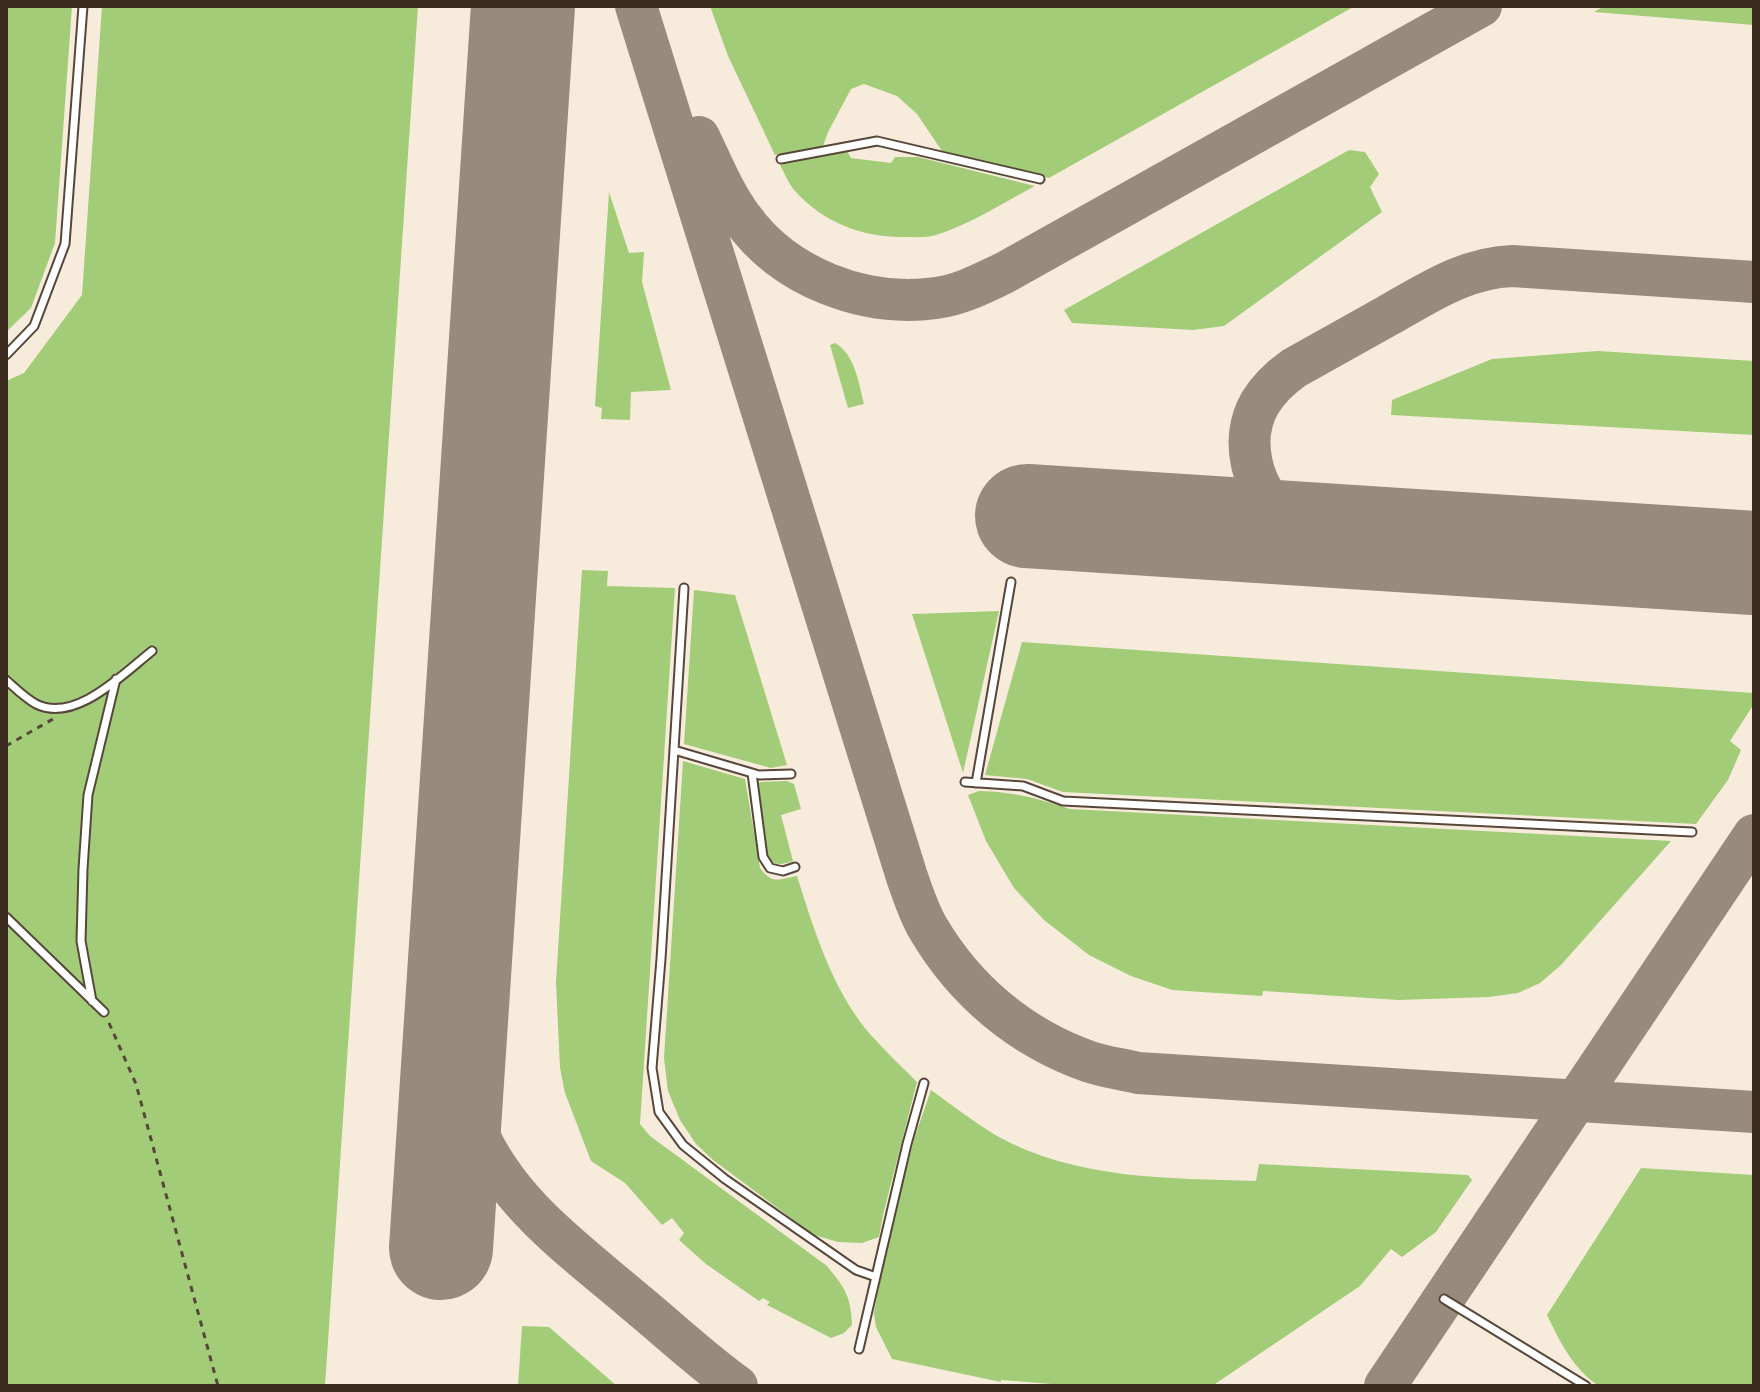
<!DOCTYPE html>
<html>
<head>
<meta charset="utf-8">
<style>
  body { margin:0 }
  #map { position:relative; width:1760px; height:1392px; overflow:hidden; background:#f7ecdb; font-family:"IM FELL DW Pica",serif }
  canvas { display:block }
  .frame { position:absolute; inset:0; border:8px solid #3b2a1e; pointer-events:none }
</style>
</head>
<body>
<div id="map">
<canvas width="1760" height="1392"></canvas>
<div class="frame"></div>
</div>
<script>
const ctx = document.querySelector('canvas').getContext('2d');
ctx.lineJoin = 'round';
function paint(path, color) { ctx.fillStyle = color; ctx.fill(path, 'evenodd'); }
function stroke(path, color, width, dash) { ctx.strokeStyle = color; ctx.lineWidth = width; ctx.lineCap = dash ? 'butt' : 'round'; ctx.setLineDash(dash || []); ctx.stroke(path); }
paint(new Path2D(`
  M6,6h66l-17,237 -24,65 -25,24z
  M102,6h316l-93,1380h-319v-1005l18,-8 58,-78z
  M710,6h645l-306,172 -107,-27 -25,-37 -20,-18 -33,-12 -13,5 -23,43 -5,14 -48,9 -47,-99z
  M1604,6h150v19l-160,-13z
  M1349,150l16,2 14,22 -9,13 12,25 -158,114 -31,4 -121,-7 -8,-13z
  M847,151l4,7 40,5 4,-6h23l117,29c-32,17 -64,38 -99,49 -9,3 -21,2 -30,2 -42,1 -82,-14 -110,-45 -7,-7 -11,-18 -16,-27z
  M609,192l20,61 15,-1 -2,30 29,108 -40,2 -1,28 -29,-1 1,-11 -7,-2z
  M835,343c20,11 24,41 29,61l-16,4 -18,-63z
  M1598,351l156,10v74l-363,-20 1,-15 100,-41z
  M582,570l26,1 -1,15 68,2 -35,536 10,12 177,130c18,22 24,30 25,59l-8,8 -13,5 -64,-33 3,-3 -7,-4 -4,3 -53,-37 -27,-24 5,-7 -12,-15 -10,7 -37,-42 -34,-22 -26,-68 -5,-25 -4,-86z
  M694,590l41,5 52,170 -16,3 -87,-24z
  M999,611l-36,162 -51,-159z
  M1022,642l732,51v11l-24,37 11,9 -13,30 -32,44 -633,-32 -36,-13 -42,-4z
  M683,761l62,18 15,89c12,17 19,11 37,8 17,54 35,113 72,157 15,17 32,33 48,49l-34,133 -4,22 -17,6 -24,-1 -24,-7 -101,-75 -17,-16 -16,-24 -12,-29 -4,-33z
  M787,781l7,3 7,25 -20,6 12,46c-12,4 -22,6 -26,-8l-10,-67 3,-4z
  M979,791c35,1 58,7 91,18l601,32 -110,124 -21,18 -22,10 -29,4 -91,3 -135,-9 -1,5 -90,-6 -41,-14 -42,-21 -45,-35 -30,-32 -28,-47 -18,-46z
  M931,1090c22,16 43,32 66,46 80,44 171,42 259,45l3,-17 209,11 4,5 -36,52 -34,25 -11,-8 -31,37 -148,100h-135l-76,-6v2l-109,-23 -16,-32 -2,-13 7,-45 33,-130z
  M1641,1168l113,7v211h-155c-26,-17 -39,-44 -52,-71z
  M522,1326l27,1 68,59h-99z`), '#a3cc78');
stroke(new Path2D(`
  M636,6l271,871c6,17 12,36 21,51 37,63 93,110 162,134 15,5 32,7 48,11l616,39
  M699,137c13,27 25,57 43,81 42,59 122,90 194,80 24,-3 47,-15 68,-25l477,-267
  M1324,534c-14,-6 -28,-11 -40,-19 -33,-25 -45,-76 -24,-112 9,-15 20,-25 34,-35 31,-17 62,-35 93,-52 41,-23 77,-48 125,-50l242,16
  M457,996c2,44 1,89 18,131 32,76 98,122 159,174 34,28 67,59 103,85
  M1385,1386l369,-551`), '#998b7c', 42);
stroke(new Path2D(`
  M1027,516l727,47
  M441,1248l82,-1242`), '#998b7c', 104);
const service = new Path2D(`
  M781,159l96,-18 163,38
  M6,355l28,-29 31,-82 18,-238
  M684,588l-23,371 -9,109 7,44 24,33 42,34 131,91 20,7
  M6,680c9,8 19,18 30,24 39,20 88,-31 116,-53
  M674,750l85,25 32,-1
  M752,773l11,84 7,11 13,3 12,-4
  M965,782l58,4 40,15 629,31
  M976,783l35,-201
  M6,917l98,95
  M92,1001l-11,-60 2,-72 5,-74 28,-116
  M1444,1299l142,87
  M859,1349l48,-205 17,-61`);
stroke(service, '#57473a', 11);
stroke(new Path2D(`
  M6,746l47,-27
  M109,1023l27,61 82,302`), '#57473a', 3, [6, 6]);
stroke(service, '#fff', 7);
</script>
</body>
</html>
